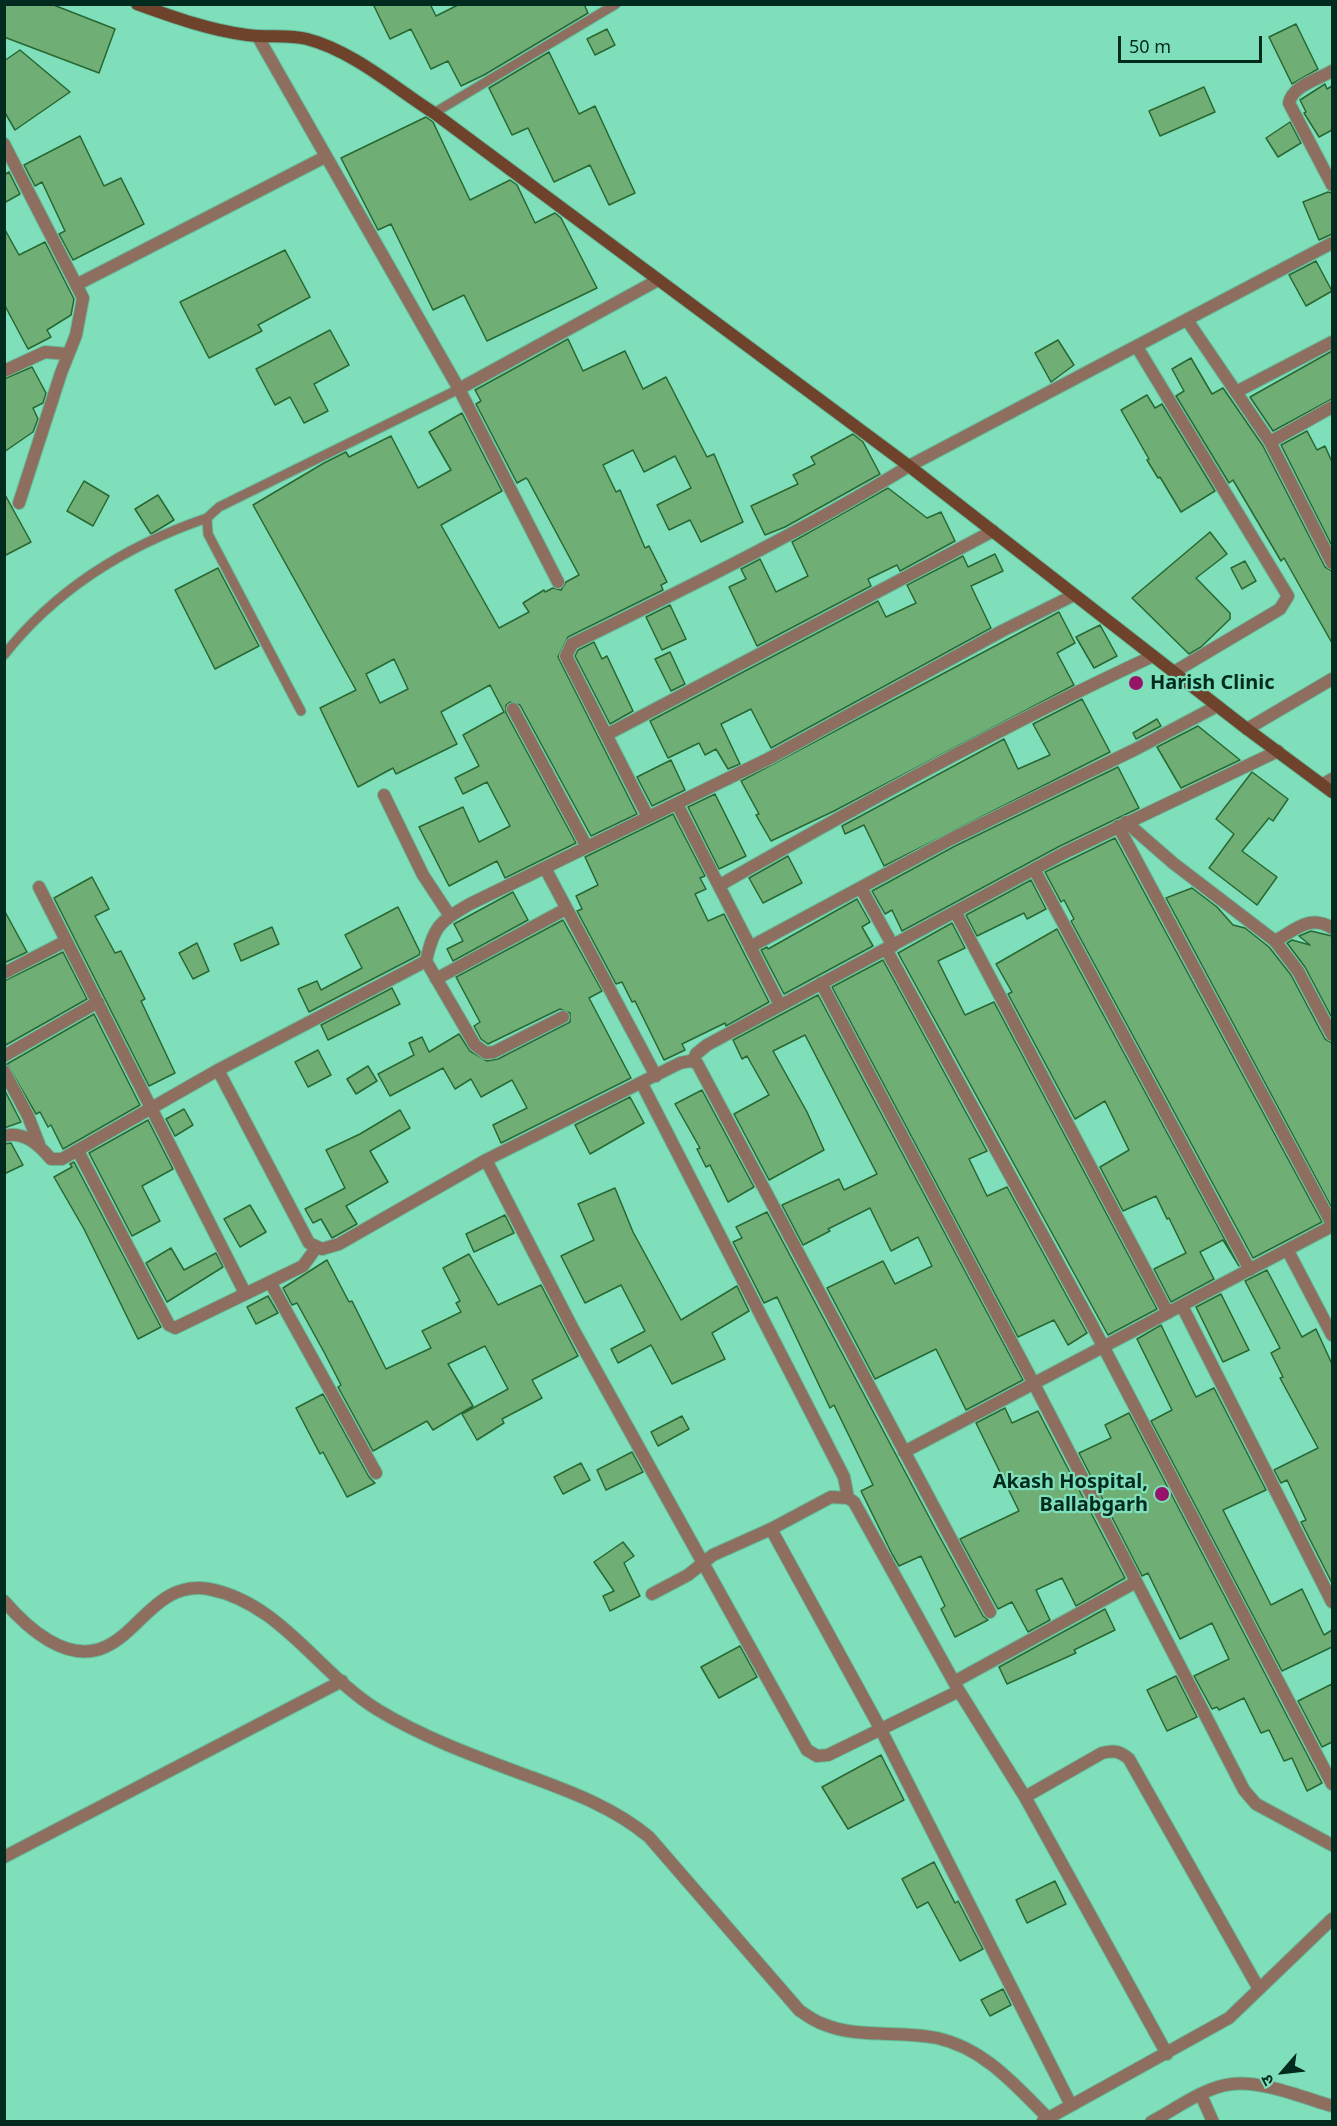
<!DOCTYPE html>
<html>
<head>
<meta charset="utf-8">
<style>
  body { margin:0 }
  #map { position:relative; width:1337px; height:2126px; overflow:hidden; background:#7fdfba; font-family:"Noto Sans","Noto Sans Devanagari",sans-serif }
  canvas { display:block }
  .frame { position:absolute; inset:0; border:6px solid #002b1e; pointer-events:none }
  .north { position:absolute; left:1253px; top:2042px; width:60px; height:60px; -webkit-text-stroke:4px #7fdfba; paint-order:stroke; rotate:242deg; font-size:16px; font-weight:700; line-height:24px; text-align:center; color:#002b1e }
  .north::after { content:''; display:block; margin:auto; width:21px; height:27px; background:#002b1e; clip-path:polygon(50% 0,100% 100%,50% 72%,0 100%) }
  .scale { position:absolute; left:1118px; top:36px; width:144px; height:27px; box-sizing:border-box; border:3px solid #002b1e; border-top:0; padding-left:8px; font-size:18px; line-height:21px; white-space:nowrap; color:#002b1e; -webkit-text-stroke:4px #7fdfba; paint-order:stroke }
</style>
</head>
<body>
<div id="map">
<canvas width="1337" height="2126"></canvas>
<div class="frame"></div>
<div class="north">उ</div>
<div class="scale">50 m</div>
</div>
<script>
const ctx = document.querySelector('canvas').getContext('2d');
ctx.lineJoin = 'round';
function paint(path, color) { ctx.fillStyle = color; ctx.fill(path, 'evenodd'); }
function stroke(path, color, width, dash) { ctx.strokeStyle = color; ctx.lineWidth = width; ctx.lineCap = dash ? 'butt' : 'round'; ctx.setLineDash(dash || []); ctx.stroke(path); }
function drawText(font, color, halo, rows, align = 'center') {
  ctx.font = font + ' "Noto Sans",sans-serif'; ctx.lineWidth = 4.5; ctx.setLineDash([]); ctx.textBaseline = 'middle'; ctx.strokeStyle = halo; ctx.fillStyle = color; for (const [text, x, y, turn = 0] of rows) {
    ctx.save(); ctx.translate(x, y); ctx.rotate((+turn || 0) * Math.PI / 180); ctx.textAlign = isNaN(turn) ? turn : align; if (halo) ctx.strokeText(text, 0, 0); ctx.fillText(text, 0, 0); ctx.restore();
  }
}
const building = new Path2D(`
  M4,4h47l64,25 -16,44 -95,-36z
  M373,4h57l6,12 24,-12h124l4,9 -104,62 -23,11 -13,-25 -17,8 -20,-40 -21,10z
  M1296,24l22,45 -26,15 -23,-47z
  M607,29l8,16 -20,10 -8,-16z
  M20,50l50,42 -55,38 -11,-19v-50z
  M549,52l30,62 16,-8 40,87 -26,12 -19,-40 -36,17 -26,-54 -16,7 -23,-47z
  M1325,84l2,5 5,-3v44l-13,7 -15,-24 2,-1 -6,-12z
  M1204,87l11,25 -55,24 -11,-25z
  M426,117l7,5 37,78 40,-20 7,5 18,38 20,-10 6,5 36,70 -110,53 -23,-46 -31,15 -42,-86 -13,6 -37,-72z
  M1290,122l11,21 -23,14 -12,-19z
  M80,136l24,50 17,-8 23,46 -71,36 -14,-26 6,-3 -23,-49 -7,4 -11,-21z
  M9,172l11,22 -16,9v-28z
  M1328,192l4,1v41l-13,6 -16,-38z
  M4,228l15,27 26,-13 29,57 -3,16 -24,15 4,7 -23,12 -24,-45z
  M285,250l25,47 -52,28 4,6 -53,27 -29,-56z
  M1316,261l16,30 -26,15 -17,-31z
  M330,330l19,35 -35,19 14,27 -24,12 -14,-26 -15,8 -19,-36z
  M568,339l15,32 42,-20 18,38 23,-12 41,80 7,-3 29,68 -42,20 -11,-22 -21,10 -12,-25 34,-17 -16,-32 -31,16 -11,-22 -30,15 13,27 4,-2 25,58 4,-2 18,36 -6,3 2,5 -95,47 -10,20 79,157 -46,22 -71,-131 -10,-3 -4,3v8l70,130 -71,35 -8,-17 -48,25 -30,-59 44,-20 16,35 31,-16 -23,-44 -24,12 -8,-16 24,-12 -16,-31 41,-23 -14,-27 -49,27 16,32 -61,30 -3,-6 -35,19 -38,-79 36,-18 -103,-185 71,-42 22,-11 3,5 42,-21 27,52 33,-18 -22,-38 33,-19 40,78 -61,34 58,103 30,-16 -6,-9 21,-13 1,2 8,-4 8,2 5,-8 13,-7 -51,-95 -2,-2 -9,5 -41,-79 5,-3 -6,-11zM394,659l14,30 -28,14 -14,-29z
  M1058,340l16,25 -23,17 -16,-29z
  M1332,351v48l-59,32 -23,-34z
  M1191,358l21,36 11,-6 40,58 62,121 7,4v72l-48,-85 -3,3 -48,-81 -4,3 -53,-87 8,-5 -12,-22z
  M32,367l14,26 -3,10 -10,5 5,11 -5,13 -29,20v-73z
  M1147,395l8,13 7,-4 53,87 -34,21 -21,-35 -2,1 -11,-18 2,-1 -28,-49z
  M1307,431l10,19 8,-4 7,16v84l-51,-101z
  M853,434l10,8 17,32 -95,53 -20,8 -14,-29 47,-22 -5,-9 22,-11 -4,-7z
  M84,481l25,15 -16,30 -26,-15z
  M888,488l39,30 14,-6 14,29 -55,30 -3,-6 -29,14 3,7 -114,60 -28,-59 17,-8 -5,-10 19,-10 16,33 32,-16 -16,-34z
  M4,493l27,49 -27,14z
  M158,495l16,25 -23,14 -16,-25z
  M1210,532l17,22 -31,24 34,35v6l-29,28 -12,7 -57,-56z
  M995,554l8,17 -32,15 20,42 -220,120 -20,-39 -30,15 19,40 -12,5 -12,-20 -11,6 -6,-12 -31,15 -18,-37 228,-120 8,16 30,-14 -9,-18 56,-29 5,11z
  M1245,561l11,20 -14,8 -11,-21z
  M218,568l41,78 -44,23 -40,-79z
  M670,605l16,34 -24,11 -16,-33z
  M1059,612l16,31 -18,10 17,32 -240,126 -63,30 -15,-26 3,-1 -18,-33z
  M1100,625l17,31 -23,12 -18,-31z
  M594,642l8,17 5,-3 26,55 -23,13 -35,-68 3,-6z
  M670,652l15,32 -14,7 -16,-32z
  M1082,699l28,53 -226,114 -20,-41 -19,9 -3,-8 162,-87 14,30 32,-14 -17,-31z
  M1157,719l4,7 -25,13 -3,-6z
  M1198,726l42,34 -59,28 -24,-41z
  M671,760l14,30 -33,16 -15,-29z
  M1118,767l21,41 -79,38 -158,85 -10,-21 -7,4 -13,-23 83,-45z
  M1252,772l36,27 -15,22 -4,-3 -27,33 35,26 -20,28 -48,-37 25,-34 -18,-15z
  M715,794l31,62 -27,13 -31,-62z
  M673,814l32,62 -5,2 6,11 -11,5 13,27 16,-7 45,88 -43,24 -1,-3 -43,21 3,6 -21,10 -29,-59 -3,1 -10,-20 -6,2 -39,-73 5,-2 -6,-13 22,-11 -13,-28z
  M1115,838l207,384 -69,36 -182,-337 3,-2 -10,-19 -3,2 -16,-30z
  M788,856l14,27 -39,20 -14,-25z
  M92,877l17,32 -14,7 20,37 6,-2 24,48 -4,2 34,72 -26,13 -95,-188z
  M1031,880l15,29 -19,10 -3,-6 -47,23 -11,-21z
  M1192,888l25,19 16,18 12,3 24,19 22,28 34,64 7,4v165l-166,-310z
  M513,892l15,28 -75,41 -6,-12 16,-8 -9,-17z
  M857,899l13,23 -8,5 11,19 -89,48 -23,-44 6,-3 1,2z
  M398,907l22,45 -1,3 -110,57 -11,-23 19,-8 4,9 41,-22 -17,-33z
  M4,910l23,42 -23,11z
  M563,920l39,71 -13,7 42,80 -130,65 -8,-18 34,-17 -15,-28 -31,17 -10,-18 -16,10 -12,-21 -53,28 -12,-22 36,-19 -5,-12 13,-6 7,15 30,-18 11,17 17,10 11,-2 72,-37v-9l-10,-4 -72,35 -7,-5 -7,-13 6,-4 -24,-45z
  M952,923l13,25 -27,13 27,54 29,-13 163,307 -49,26 -210,-382z
  M272,927l7,17 -38,17 -7,-17z
  M1057,929l182,337 -16,-26 -23,12 14,27 -43,23 -17,-33 32,-16 -17,-35 -2,1 -11,-23 -33,15 -23,-44 29,-17 -24,-49 -30,18 -67,-125 4,-2 -16,-28z
  M1311,931l21,5v82l-27,-51 -18,-24 5,-3 18,5 -11,-9z
  M197,943l12,28 -16,8 -14,-26z
  M63,952l24,47 -83,47v-65z
  M883,960l104,191 -18,8 18,37 20,-9 80,146 -19,12 -14,-25 -36,17 -186,-350z
  M392,988l8,16 -72,36 -7,-15z
  M818,995l205,385 -57,30 -30,-61 -61,30 -48,-91 56,-27 12,23 37,-18 -14,-29 -27,14 -21,-43 -42,21 2,2 -27,14 -21,-40 57,-26 5,11 33,-16 -72,-139 -32,16 34,61 17,38 -55,30 -35,-66 35,-19 -22,-39 -5,3 -9,-19z
  M94,1014l46,91 -77,44 -12,-24 -3,2 -8,-15 -4,2 -29,-50z
  M318,1050l13,25 -23,12 -13,-25z
  M368,1066l9,15 -21,13 -9,-15z
  M4,1089l17,33 -17,6z
  M702,1090l52,97 -26,15 -18,-37 -4,2 -9,-18 3,-1 -25,-44z
  M630,1097l14,26 -54,31 -15,-29z
  M184,1109l9,16 -18,11 -9,-17z
  M400,1110l10,18 -40,23 18,31 -42,24 11,18 -25,14 -11,-19 -8,4 -8,-14 40,-21 -19,-38 34,-16z
  M148,1120l25,49 -31,17 18,35 -28,15 -43,-83z
  M11,1143l12,22 -19,9v-30z
  M74,1162l87,165 -23,12 -54,-110 -30,-52 18,-10 -2,-3z
  M615,1188l18,44 48,88 56,-34 12,25 -37,22 13,26 -53,25 -21,-39 -33,18 -7,-14 34,-18 -24,-46 -36,18 -24,-47 33,-16 -16,-36z
  M250,1205l16,27 -26,15 -16,-28z
  M767,1212l169,318 47,86 5,4 -33,17 -14,-28 4,-3 -24,-50 -22,10 -7,-12 -31,-63 12,-6 -39,-80 -4,3 -53,-111 -13,6 -31,-61 9,-4 -6,-11z
  M505,1215l9,18 -40,19 -8,-18z
  M171,1248l13,22 32,-17 7,14 -56,35 -21,-39z
  M469,1254l29,51 43,-20 37,71 -46,24 10,18 -40,21 2,4 -27,17 -15,-26 46,-25 -23,-43 -37,18 25,42 -40,24 -6,-9 -54,30 -35,-64 3,-2 -17,-33 -27,-49 -5,2 -9,-17 44,-28 22,42 3,-1 34,68 45,-21 -9,-17 39,-19 -5,-9 4,-2 -17,-33z
  M1267,1270l35,67 14,-8 16,35v219l-31,-61 5,-2 -19,-40 -6,3 -7,-13 44,-22 -38,-70 3,-1 -12,-24 9,-5 -35,-67z
  M1221,1294l28,56 -26,12 -27,-55z
  M268,1296l10,17 -22,11 -9,-17z
  M1161,1325l35,72 18,-9 52,102 -43,20 48,95 31,-16 22,46 8,-5v17l-50,24 -131,-250 21,-11 -35,-71z
  M323,1394l46,83 6,6 -28,14 -24,-45 -3,2 -24,-46z
  M1005,1408l7,15 26,-12 87,167 -49,28 -14,-28 -26,12 14,30 -22,12 -16,-30 -14,7 -38,-70 59,-28 -43,-88z
  M1129,1413l193,370 -15,8 -15,-33 -8,3 -15,-31 -8,3 -17,-35 -25,12 -2,-3 -5,2 -18,-33 35,-17 -17,-36 -32,16 -32,-66 -6,3 -63,-123 32,-15 -6,-13z
  M682,1416l7,13 -31,17 -7,-14z
  M632,1452l11,20 -37,18 -9,-20z
  M581,1463l9,17 -27,14 -9,-17z
  M623,1542l11,14 -10,7 16,33 -30,15 -7,-15 11,-5 -20,-29z
  M1105,1609l10,21 -41,20 2,3 -69,31 -8,-17z
  M740,1646l17,31 -38,21 -18,-31z
  M1176,1676l21,41 -30,14 -20,-41z
  M1332,1684v58l-10,5 -24,-46z
  M881,1755l23,45 -56,29 -26,-42z
  M934,1862l21,41 3,-2 25,48 -23,12 -32,-59 -11,6 -15,-29z
  M1055,1881l11,23 -39,19 -11,-23z
  M1003,1989l8,16 -21,11 -9,-16z`);
paint(building, '#6faf75');
stroke(building, '#286832', 1.5);
const lane = new Path2D(`
  M434,113l182,-109
  M4,655c52,-66 124,-110 203,-137
  M301,711l-93,-177 -1,-16 12,-11 240,-118`);
const street = new Path2D(`
  M258,37l201,352
  M1332,71c-13,8 -40,15 -43,32l43,82
  M4,144l79,154 -7,37 -15,38 -42,130
  M78,284l247,-127
  M1187,320l83,122 62,121
  M1137,347l151,249 -8,13 -106,63
  M4,371l41,-19 22,2
  M1236,392l96,-50
  M1270,442l62,-35
  M558,582l-99,-193 199,-109
  M513,709l74,138
  M1247,729l85,-50
  M606,735l387,-204
  M1323,784l9,-5
  M384,795l39,80 27,41
  M677,804l103,201
  M648,817l-82,-161 6,-12c114,-56 228,-111 337,-178l423,-223
  M1126,822l47,41 102,78 23,30 34,64
  M1118,826l214,398
  M545,868l111,208
  M1034,869l216,401
  M720,885c142,-81 284,-160 433,-229
  M39,887l206,406
  M861,888l32,58
  M956,913l212,400
  M1275,941c20,-11 35,-27 57,-13
  M750,947l201,-108 185,-90 81,-43
  M886,949l206,376 240,459
  M426,961l49,84 11,8 8,-1 69,-35
  M4,973l62,-32
  M436,979l130,-70
  M821,983l213,401 210,406 12,14 76,41
  M4,1056l94,-54
  M693,1061l3,-7 11,-9 357,-192 214,-102
  M218,1070l91,173 13,6 17,-5 147,-84 194,-97 10,-2 7,2 293,549
  M4,1071l24,45 11,28
  M642,1084l202,393 4,21
  M4,1136c20,-6 36,10 47,23h11l156,-89 208,-109c8,-35 13,-39 44,-57l298,-145 234,-128 72,-36
  M78,1151l91,174 6,3 128,-62 13,-18
  M486,1160l87,169 234,421 10,6 11,-1 131,-64
  M1288,1251l44,84
  M270,1282l106,191
  M1182,1306l150,296
  M904,1452l428,-226
  M771,1529l109,199 191,377
  M652,1594l36,-19 25,-20 58,-26 60,-32 17,1 6,4 105,189 66,106 142,257
  M4,1601c23,27 63,63 101,46 35,-15 54,-67 104,-58 72,14 110,85 169,121 46,28 99,47 150,66 43,16 85,31 121,61l150,173c7,5 15,11 24,14 35,15 77,6 114,14 47,10 79,48 111,80
  M954,1682l182,-100
  M1025,1797l77,-44c12,-3 18,-2 27,6l130,230
  M4,1857l338,-176
  M1201,2095l12,27
  M1043,2121l186,-103 103,-99
  M1151,2122c25,-13 53,-35 81,-38 28,-4 73,14 100,22`);
const secondary = new Path2D(`
  M137,4c36,13 72,26 110,31 20,3 41,-1 60,4 46,12 88,49 127,74l475,353 338,263 85,63`);
stroke(lane, '#66bb9b', 11);
stroke(street, '#66bb9b', 14);
stroke(secondary, '#66bb9b', 14);
stroke(lane, '#8e6e5e', 9);
stroke(street, '#8e6e5e', 12);
stroke(secondary, '#6f422b', 12);
for (const [x, y, r, color] of [
  [1136,683,8,"#96136a"],
  [1162,1494,8,"#96136a"]
]) { const dot = new Path2D(); dot.arc(x, y, r, 0, 2 * Math.PI); ctx.fillStyle = color; ctx.fill(dot); stroke(dot, '#7fdfba', 2); }
drawText('bold 20px', '#002b1e', '#7fdfba', [
  ["Harish Clinic",1150,683],
  ["Akash Hospital,",1148,1482,"right"],
  ["Ballabgarh",1148,1505,"right"]
], 'left');
</script>
</body>
</html>
